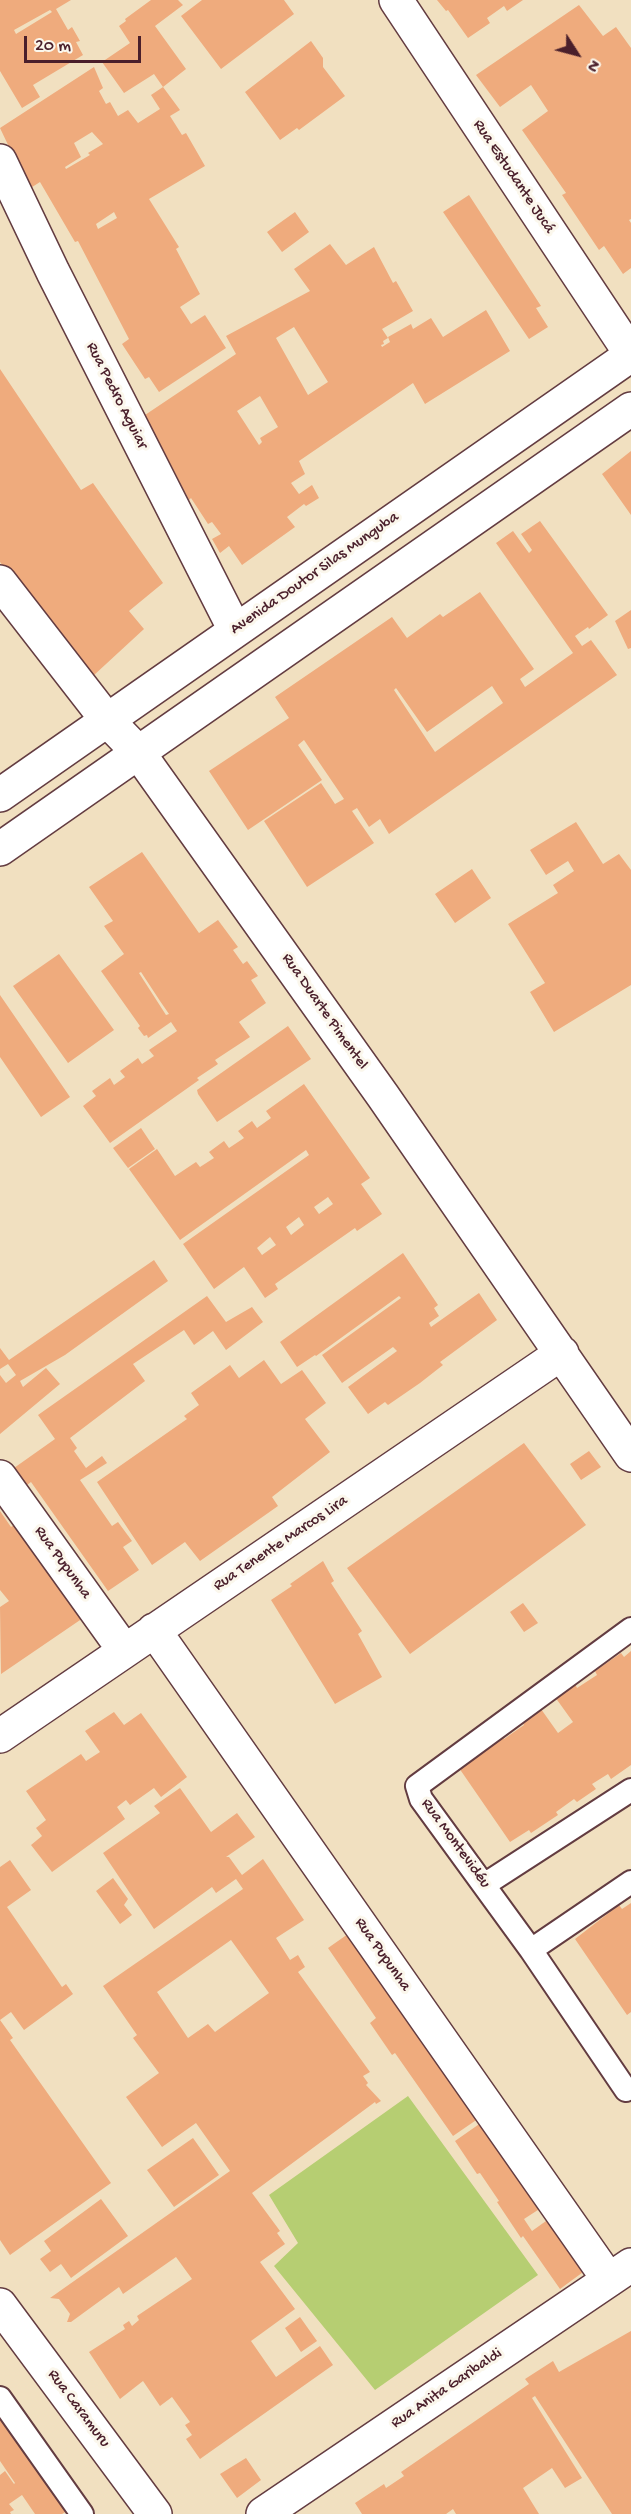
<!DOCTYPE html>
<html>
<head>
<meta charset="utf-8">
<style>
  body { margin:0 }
  #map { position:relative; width:631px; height:2514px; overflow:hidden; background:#f1e0c0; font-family:"Gochi Hand",sans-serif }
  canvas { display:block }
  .north { position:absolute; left:547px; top:24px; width:60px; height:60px; -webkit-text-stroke:4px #fbf7ec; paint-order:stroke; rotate:126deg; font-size:16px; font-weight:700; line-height:24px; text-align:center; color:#4a1f2b }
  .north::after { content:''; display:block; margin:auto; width:21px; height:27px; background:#4a1f2b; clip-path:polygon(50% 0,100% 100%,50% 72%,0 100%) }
  .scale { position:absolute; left:24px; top:36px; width:117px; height:27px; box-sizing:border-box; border:3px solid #4a1f2b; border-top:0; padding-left:8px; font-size:18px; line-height:21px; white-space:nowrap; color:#4a1f2b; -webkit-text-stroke:4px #fbf7ec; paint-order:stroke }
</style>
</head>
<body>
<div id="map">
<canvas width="631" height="2514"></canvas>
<div class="north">N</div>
<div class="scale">20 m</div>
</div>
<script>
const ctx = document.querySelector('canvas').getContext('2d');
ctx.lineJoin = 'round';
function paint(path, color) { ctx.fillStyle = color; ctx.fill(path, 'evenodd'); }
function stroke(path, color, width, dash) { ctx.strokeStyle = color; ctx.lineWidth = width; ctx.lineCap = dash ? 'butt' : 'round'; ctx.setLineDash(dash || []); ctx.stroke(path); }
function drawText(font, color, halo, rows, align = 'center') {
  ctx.font = font + ' "Gochi Hand",sans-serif'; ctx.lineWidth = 6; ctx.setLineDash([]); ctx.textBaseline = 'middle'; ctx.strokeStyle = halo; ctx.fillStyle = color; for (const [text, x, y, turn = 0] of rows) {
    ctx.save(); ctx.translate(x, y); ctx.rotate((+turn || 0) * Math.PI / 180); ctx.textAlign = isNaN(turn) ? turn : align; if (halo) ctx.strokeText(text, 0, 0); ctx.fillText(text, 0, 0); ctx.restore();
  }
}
paint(new Path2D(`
  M408,2096l130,179 -163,115 -101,-124 24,-23 -29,-48z`), '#b6ce72');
paint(new Path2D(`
  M0,0h71l-15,9 12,21 4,-3 8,14 -4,1 7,13 -50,30 7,12 -18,11 -22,-37zM50,10l2,2 -36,22 -2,-4z
  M151,0h27l5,5 -28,21 31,43 -23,18 17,23 -10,6 12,19 4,-2 19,33 -56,33 30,48 -3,2 24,45 -20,13 11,17 14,-9 21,33 -67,44 -10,-15 -4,2 -23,-35 7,-5 -51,-98 -3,1 -35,-60 -11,7 -29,-61 94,-61 9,21 -4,3 7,13 4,-2 8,14 10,-6 10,13 22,-14 -9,-14 12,-8 -9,-13 -30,19 -22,-31 28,-19 -11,-17 7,-5 -1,-2zM92,132l11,12 -15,9 2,2 -24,14 -1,-2 16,-10 -7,-14zM114,212l3,6 -19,11 -2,-5z
  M202,0h82l10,14 -73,55 -40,-53z
  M437,0h86l-16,11 -3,-5 -17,12 3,5 -22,15 -20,-28 -2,1z
  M579,5l24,31 13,-9 15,21v171l-2,1 2,3v45l-8,6 -19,-28 -5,4 -37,-55 4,-2 -44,-63 26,-19 -17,-26 -31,22 -24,-32z
  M311,41l12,17v9l22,29 -46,34 -2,-2 -17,12 -35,-48z
  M469,195l72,111 -5,2 12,19 -19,12 -86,-127z
  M295,212l14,20 -27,20 -15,-20z
  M330,244l16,21 28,-18 19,36 3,-2 17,30 -31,18 6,9 -5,3 1,3 -3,1 1,2 8,-5 -2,-5 23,-13 2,5 18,-11 12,19 43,-27 24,41 -85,53 -12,-21 -114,78 6,13 -14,9 8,11 13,-9 7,13 -13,8 -2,-2 -17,13 8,10 -53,38 -13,-19 -9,7 -8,-14 9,-5 -9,-12 -4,2 -17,-26 -2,2 -44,-85 91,-61 -10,-18 84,-45 -16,-22zM294,327l34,55 -20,13 -32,-57zM260,396l18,31 -18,11 2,4 -3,3 -22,-34z
  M0,369l81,121 12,-7 70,100 -34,28 15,18 -51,47 -70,-83 -23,-31z
  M631,451v64l-29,-41z
  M540,521l68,94 -19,14 -1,-2 -13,9 7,10 9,-6 26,35 -228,159 -9,-15 -11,8 -12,-19 -5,3 22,32 -67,44 -43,-66 57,-38 14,21 9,-5 -40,-59 -6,5 24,35 -74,50 -39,-59 80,-53 -14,-21 117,-80 15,21 33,-24 3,3 37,-25 54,77 -14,10 5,8 48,-34 -77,-110 17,-12 16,22 3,-3 -11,-16zM492,686l11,17 -68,49 -41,-62 2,-2 31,44z
  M631,610v38l-3,1 -13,-28z
  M576,822l27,42 16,-10 12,16v115l-77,47 -24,-40 15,-9 -37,-59 50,-31 -5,-8 21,-14 -6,-10 -22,14 -16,-25z
  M142,852l57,81 19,-13 20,27 -5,3 10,14 4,-3 11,15 -7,4 15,23 -27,19 11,15 -35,23 3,4 -21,14 2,2 -89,63 -27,-37 13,-10 -4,-5 18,-13 4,7 11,-8 -5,-6 18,-13 4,6 12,-8 -5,-6 28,-19 -6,-9 -23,16 -1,-3 -3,1 -6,-8 2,-2 -39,-55 23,-17 -20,-28 9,-5 -24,-34zM141,972l19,29 9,13 -3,1 -27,-42z
  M472,869l19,29 -36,25 -20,-29z
  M59,954l55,76 -46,33 -55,-77z
  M0,995l70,102 -29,20 -41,-60z
  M288,1026l23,33 -94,63 -19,-28 -1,-4z
  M304,1084l66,94 -9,6 21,30 -25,17 -2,-3 -80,56 3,5 -13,9 -21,-31 -30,22 -31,-45 126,-89 -3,-5 -126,90 -51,-71 28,-20 18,27 21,-14 4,5 14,-9 -5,-6 15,-11 5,7 15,-10 -6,-7 14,-10 5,7 14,-10 -5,-7zM328,1197l5,7 -14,10 -5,-7zM299,1217l5,8 -13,10 -5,-8zM270,1237l6,8 -14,10 -5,-7z
  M141,1128l14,21 -27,19 -15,-20z
  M403,1253l35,52 -4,3 5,8 -10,7 2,4 48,-34 18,27 -57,42 3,3 -23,18 -32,22 -3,-3 -17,12 -20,-27 49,-36 -4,-4 -51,36 -20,-28 79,-57 -2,-2 -83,60 -1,-1 -18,12 -17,-25z
  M154,1260l14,21 -103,74 -45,26 3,6 23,-19 14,16 -60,50v-59l6,8 10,-8 -8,-11 -8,5v-21l9,12z
  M207,1296l19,26 26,-15 11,15 -37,28 -13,-19 -19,14 -10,-15 -51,34 12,17 -75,57 7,10 -3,3 12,17 16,-12 5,7 -27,17 32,46 6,-4 14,19 -9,6 16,23 -31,21 -77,-109 -4,3 -13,-17 41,-29 -17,-24z
  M264,1360l17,24 21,-14 24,33 -21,16 25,33 -58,45 6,9 -78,55 -15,-19 -33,23 -55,-83 90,-63 -3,-3 15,-11 -8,-12 39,-28 9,13z
  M524,1443l62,82 -176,129 -63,-86z
  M589,1451l12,16 -20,13 -11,-16z
  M0,1511l11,16 12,-8 63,97 -85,58 -1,-67 9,-6 -9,-11z
  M323,1561l11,20 -3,2 31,48 -4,3 24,43 -47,27 -64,-104 21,-14 -2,-2z
  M523,1603l15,20 -14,9 -14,-20z
  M631,1651v114l-20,14 -3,-5 -16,10 4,5 -19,13 -3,-3 -18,13 2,3 -27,18 -2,-3 -19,12 -51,-74 19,-13 -2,-3 26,-17 2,4 20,-14 -2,-3 19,-13 17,24 15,-11 -18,-25 20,-13 2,4 20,-13 -2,-4 26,-18 3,4z
  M114,1712l10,13 17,-12 46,64 -26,20 -7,-9 -24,17 -4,-5 -9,7 8,12 -73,53 -21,-27 11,-9 -6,-8 10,-8 -20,-29 55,-37 5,7 14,-9 -15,-21z
  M180,1788l31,44 26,-19 18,24 -29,20h3l13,18 21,-16 41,61 -28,18 14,22 8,-5 7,12 -7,5 72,100 -7,4 5,7 -2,2 15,16 -5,3 -1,-2 -123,91 28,38 -3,2 8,11 -25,18 35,47 -44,32 25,36 44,-31 13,19 -133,94 -14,-20 6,-4 -7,-10 5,-3 -18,-25 -12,9 -17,-25 -23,18 -31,-47 36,-23 -2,-4 6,-4 3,5 7,-6 -2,-4 55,-37 -16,-22 -53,37 -4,-7 -48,35h-4l3,-8 -11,-15 -9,-1 180,-127 -34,-48 -34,24 -36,-50 33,-24 -26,-35 4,-3 -34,-49 140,-97 -7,-10 -20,14 -4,-6 -58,42 -51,-76 57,-40 -6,-7zM231,1940l38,53 -54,39 -7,-8 -20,14 -31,-46z
  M10,1860l21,30 -24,17 55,80 4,-3 7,10 -49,36 -13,-18 -11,8v-153z
  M113,1878l15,21 -4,6 8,10 -12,9 -24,-33z
  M631,1903v109l-4,3 -52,-76 44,-34 3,4z
  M348,1934l137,180 -32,22 -58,-83 -3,2 -22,-32 6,-5 -48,-70z
  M0,2020l13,18 -3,2 101,143 -101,72 -10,-15z
  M485,2120l56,88 -17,11 8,12 21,-15 37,51 -30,22 -37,-53 -2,2 -24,-36 2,-1 -19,-28 -3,1 -22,-33z
  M193,2138l26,37 -45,32 -27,-37z
  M101,2199l27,37 -57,42 -10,-14 -11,8 -10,-13 11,-8 -7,-10z
  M300,2317l17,24 -16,11 -16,-24z
  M631,2331v183h-19l-77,-118 -3,2 50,80 -17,10 -13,-20 -29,20 16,26h-83l-3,-5 -7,5h-84l-7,-11 29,-19 2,4 18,-12 -3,-4 128,-88 -4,-5 28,-18 6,11z
  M0,2407l70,102 -8,5h-27l-13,-19 -13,9 5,6 -4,2 1,2h-11v-39l5,-4 9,13 1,-1 -15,-22z
  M246,2458l15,22 -24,18 -17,-24z`), '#efab7d');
const service = new Path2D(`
  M484,1885l147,-95
  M531,1950l100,-68
  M626,2090l-95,-140 -110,-151 -4,-13 214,-157
  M0,2398l82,116`);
const minor = new Path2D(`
  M396,0l235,354
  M0,161l53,111 182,358
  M0,582l107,138 31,32 245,344 248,359
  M0,1477l124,173
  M154,1630l455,650
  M0,1736l562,-383
  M0,2305l155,209
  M263,2514l368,-249`);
const primary = new Path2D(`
  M0,795l631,-440
  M0,849l631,-440`);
stroke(service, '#633c41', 26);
stroke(minor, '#633c41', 36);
stroke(primary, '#633c41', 36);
stroke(service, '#fff', 22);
stroke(minor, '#fff', 33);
stroke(primary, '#fff', 33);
drawText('16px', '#4a1f2b', '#fbf7ec', [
  ["Rua Estudante Jucá",513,177,56],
  ["Rua Pedro Aguiar",116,396,63],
  ["Avenida Doutor Silas Munguba",315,574,-35],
  ["Rua Duarte Pimentel",324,1012,55],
  ["Rua Tenente Marcos Lira",281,1544,-34],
  ["Rua Pupunha",62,1563,54],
  ["Rua Montevidéu",455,1844,54],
  ["Rua Pupunha",382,1955,55],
  ["Rua Anita Garibaldi",447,2389,-34],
  ["Rua Caramuru",78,2409,53]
]);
</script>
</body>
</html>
